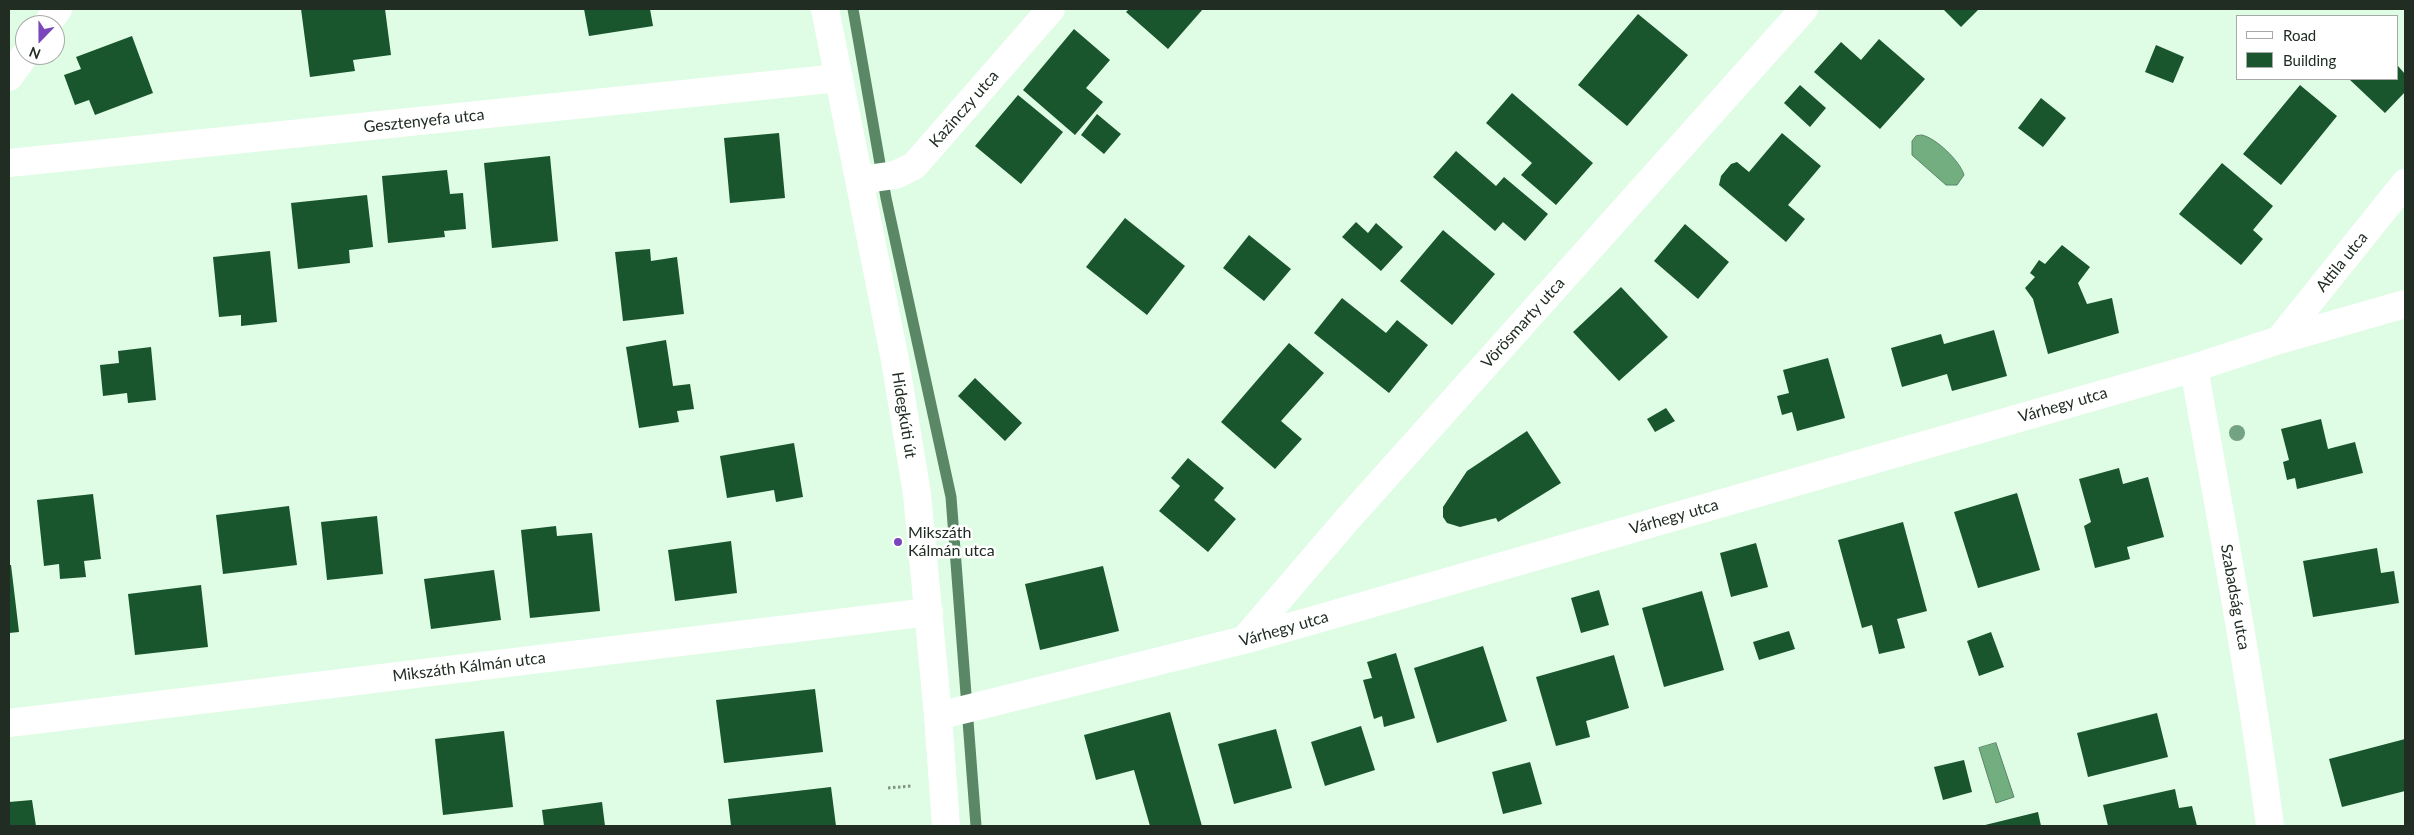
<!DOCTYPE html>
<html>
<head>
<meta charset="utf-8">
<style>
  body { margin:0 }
  #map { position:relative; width:2414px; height:835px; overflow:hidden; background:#dffce4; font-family:Lato,sans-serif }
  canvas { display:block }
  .frame { position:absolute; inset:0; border:10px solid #212c23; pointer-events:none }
  .legend { position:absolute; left:2236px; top:15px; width:162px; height:65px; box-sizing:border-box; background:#fff; border:1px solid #a6aba7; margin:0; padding:6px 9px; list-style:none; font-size:15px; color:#212c23 }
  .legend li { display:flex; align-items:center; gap:10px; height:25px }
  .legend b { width:25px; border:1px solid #a6aba7 }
  .north { position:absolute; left:15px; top:15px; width:50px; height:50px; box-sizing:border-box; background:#fff; border:1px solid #a6aba7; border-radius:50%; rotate:202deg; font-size:14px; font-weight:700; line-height:20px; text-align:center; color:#212c23 }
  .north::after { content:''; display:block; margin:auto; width:18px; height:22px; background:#7b45bc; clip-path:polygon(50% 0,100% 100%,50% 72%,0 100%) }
</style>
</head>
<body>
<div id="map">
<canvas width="2414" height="835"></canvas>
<div class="frame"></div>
<ul class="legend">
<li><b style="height:6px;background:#fff"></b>Road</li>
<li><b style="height:14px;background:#19552d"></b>Building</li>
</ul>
<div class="north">N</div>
</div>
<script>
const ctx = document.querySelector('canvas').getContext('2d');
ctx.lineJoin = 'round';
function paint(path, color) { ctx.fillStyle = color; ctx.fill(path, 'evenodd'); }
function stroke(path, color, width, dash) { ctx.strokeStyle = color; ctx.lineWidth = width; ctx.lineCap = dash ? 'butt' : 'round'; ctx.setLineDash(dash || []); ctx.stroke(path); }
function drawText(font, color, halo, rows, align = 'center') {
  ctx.font = font + ' Lato,sans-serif'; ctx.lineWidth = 5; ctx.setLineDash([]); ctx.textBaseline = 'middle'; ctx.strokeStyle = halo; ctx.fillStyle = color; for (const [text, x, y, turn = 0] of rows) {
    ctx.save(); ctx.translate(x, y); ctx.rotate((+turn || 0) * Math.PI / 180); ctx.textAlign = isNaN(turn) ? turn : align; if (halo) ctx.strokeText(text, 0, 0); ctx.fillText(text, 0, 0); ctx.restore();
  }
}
const water = new Path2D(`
  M1922,135c14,3 38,26 42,40l-7,10h-11l-34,-30v-14l4,-5z
  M1996,743l18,54 -18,6 -17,-55z`);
paint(water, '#73ae81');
stroke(water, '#5a8765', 1);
stroke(new Path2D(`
  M853,9l33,189 65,299 25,329`), '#5a8765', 11);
paint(new Path2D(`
  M301,9h84l6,46 -38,5 2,11 -45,6z
  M584,9h66l3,17 -64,10z
  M1129,9h74l-35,40 -42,-37z
  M1943,9h36l-18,18z
  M1638,14l50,41 -61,71 -49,-41z
  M1074,29l36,31 -24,28 17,14 -28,33 -52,-45z
  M132,36l21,57 -58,22 -6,-15 -14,5 -11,-30 17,-6 -5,-12z
  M1879,39l46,40 -45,50 -66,-57 27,-30 20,18z
  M2156,45l28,12 -11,26 -28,-11z
  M2398,66l7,8v18l-20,21 -36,-34h49z
  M1800,85l26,23 -16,19 -26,-24z
  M2300,85l37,31 -56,69 -38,-31z
  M1512,93l81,70 -37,42 -35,-30 11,-12 -46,-40z
  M1018,95l45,37 -42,52 -46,-38z
  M2041,98l25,20 -23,29 -25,-19z
  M1097,114l24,20 -17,20 -23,-19z
  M779,133l6,65 -55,5 -6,-65z
  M1782,133l39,33 -33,39 17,14 -19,23 -67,-57 2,-9 10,-12 6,-2 12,10z
  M1456,151l40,35 8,-9 44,37 -23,27 -22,-19 -8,9 -62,-54z
  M550,156l8,85 -66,7 -8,-85z
  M2222,163l51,43 -20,24 10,9 -22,26 -62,-51z
  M447,170l3,24 13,-1 3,36 -22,2 1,6 -57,6 -6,-67z
  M367,195l6,52 -24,3 1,13 -52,6 -7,-66z
  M1125,218l60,48 -38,49 -61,-48z
  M1356,222l12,11 8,-10 27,24 -22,24 -39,-34z
  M1685,224l44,38 -31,37 -44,-38z
  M1443,230l52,44 -43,51 -52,-44z
  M1249,235l42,34 -27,32 -41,-33z
  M2062,245l28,22 -12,16 9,21 25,-6 7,35 -71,21 -15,-55 -8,-11 10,-11 -5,-4 9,-13 6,4z
  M650,249l1,12 26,-4 7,57 -61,7 -8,-69z
  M270,251l7,71 -36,4v-11l-22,2 -6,-60z
  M1621,287l47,50 -49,44 -46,-49z
  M1342,298l44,35 11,-13 31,25 -39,48 -75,-60z
  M1994,330l13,46 -55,15 -5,-17 -45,13 -11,-39 50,-14 3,10z
  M666,340l7,46 17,-2 4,25 -17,2 2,11 -40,6 -13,-81z
  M1289,343l35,30 -43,48 21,18 -27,30 -54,-47z
  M151,347l5,53 -28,3 -1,-10 -24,3 -3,-31 19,-2 -1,-12z
  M1828,358l17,60 -48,13 -5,-19 -10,3 -5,-19 12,-3 -6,-23z
  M975,378l47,45 -17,18 -47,-45z
  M1666,408l9,13 -20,11 -8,-13z
  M2321,419l7,30 27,-7 8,31 -66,16 -2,-11 -8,2 -4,-18 6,-2 -8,-31z
  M1527,431l34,52 -63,39 -2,-4 -36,9 -13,-4 -4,-6v-10l24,-36z
  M794,443l9,54 -27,5 -2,-12 -47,8 -7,-42z
  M1188,458l36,30 -10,12 22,19 -28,33 -49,-41 21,-25 -9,-8z
  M2119,468l4,16 25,-7 16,60 -37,10 3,12 -35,9 -11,-42 7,-4 -12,-43z
  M2017,493l23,77 -62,18 -24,-76z
  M93,494l8,65 -17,2 2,16 -26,2 -1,-15 -15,2 -7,-66z
  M289,506l8,59 -74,9 -7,-59z
  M377,516l6,58 -56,6 -6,-58z
  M1903,522l24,89 -30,8 8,29 -26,6 -7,-29 -10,3 -24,-88z
  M556,526l1,10 35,-3 8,78 -70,7 -9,-88z
  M731,541l6,52 -62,8 -7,-51z
  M1756,543l12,44 -37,10 -11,-44z
  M2377,548l4,25 13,-2 5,32 -86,14 -10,-56z
  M9,565h2l8,67 -10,1z
  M1103,566l16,65 -79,19 -15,-66z
  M494,570l7,50 -70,9 -7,-50z
  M201,585l7,62 -73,8 -7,-61z
  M1599,590l10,35 -28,8 -10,-35z
  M1702,591l22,79 -60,17 -22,-79z
  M1789,631l6,18 -36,11 -6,-18z
  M1991,632l13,35 -25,9 -12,-35z
  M1483,646l24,75 -70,22 -23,-75z
  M1396,653l19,65 -31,9 -2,-11 -8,3 -11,-39 9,-2 -5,-16z
  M1614,655l15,53 -43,13 4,16 -34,9 -20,-69z
  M815,689l8,63 -99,11 -8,-63z
  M1170,712l8,29 24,85h-52l-16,-56 -38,10 -12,-45z
  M2157,713l11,44 -80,20 -11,-44z
  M1361,726l14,44 -50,16 -14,-44z
  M1276,729l16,59 -58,16 -16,-60z
  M504,731l9,76 -70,8 -8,-76z
  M2405,739v52l-63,16 -13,-48z
  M1964,760l8,32 -29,8 -9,-33z
  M1530,762l12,42 -39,10 -11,-42z
  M831,787l5,39h-105l-3,-27z
  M2175,789l4,19 13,-2 5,20h-89l-5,-21z
  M32,800l4,26h-27v-24z
  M602,802l3,24h-61l-2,-16z
  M2038,812l3,14h-60z`), '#19552d');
stroke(new Path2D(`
  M888,788l23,-2`), '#809484', 3, [2.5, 2.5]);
stroke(new Path2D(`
  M46,25l12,-16
  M9,77l16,-22
  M9,163l830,-85
  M860,180l35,-5 19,-9 137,-157
  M2279,340l126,-157
  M2194,368c27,152 56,304 76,458
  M1244,640l101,-118 459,-513
  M938,716l306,-76 950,-272 85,-28 126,-36
  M9,723l920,-111`), '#fff', 28);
stroke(new Path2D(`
  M825,9l70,351 22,134 21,222 8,110`), '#fff', 28);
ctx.fillStyle = '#73a382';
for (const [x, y] of [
  [2237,433]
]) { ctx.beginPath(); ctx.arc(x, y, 8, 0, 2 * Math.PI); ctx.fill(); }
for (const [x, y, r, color] of [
  [898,542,5,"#7b45bc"]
]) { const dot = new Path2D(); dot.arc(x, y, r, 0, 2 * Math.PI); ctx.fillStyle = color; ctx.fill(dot); stroke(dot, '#fff', 2); }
drawText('16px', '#212c23', '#fff', [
  ["Kazinczy utca",964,109,-49],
  ["Gesztenyefa utca",424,121,-6],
  ["Attila utca",2342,262,-51],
  ["Vörösmarty utca",1523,323,-48],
  ["Várhegy utca",2063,405,-16],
  ["Hidegkúti út",904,415,81],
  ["Várhegy utca",1674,517,-16],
  ["Szabadság utca",2235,597,80],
  ["Várhegy utca",1284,629,-16],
  ["Mikszáth Kálmán utca",469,667,-7]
]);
drawText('16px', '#212c23', '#fff', [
  ["Mikszáth",908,533],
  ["Kálmán utca",908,551]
], 'left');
</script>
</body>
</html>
